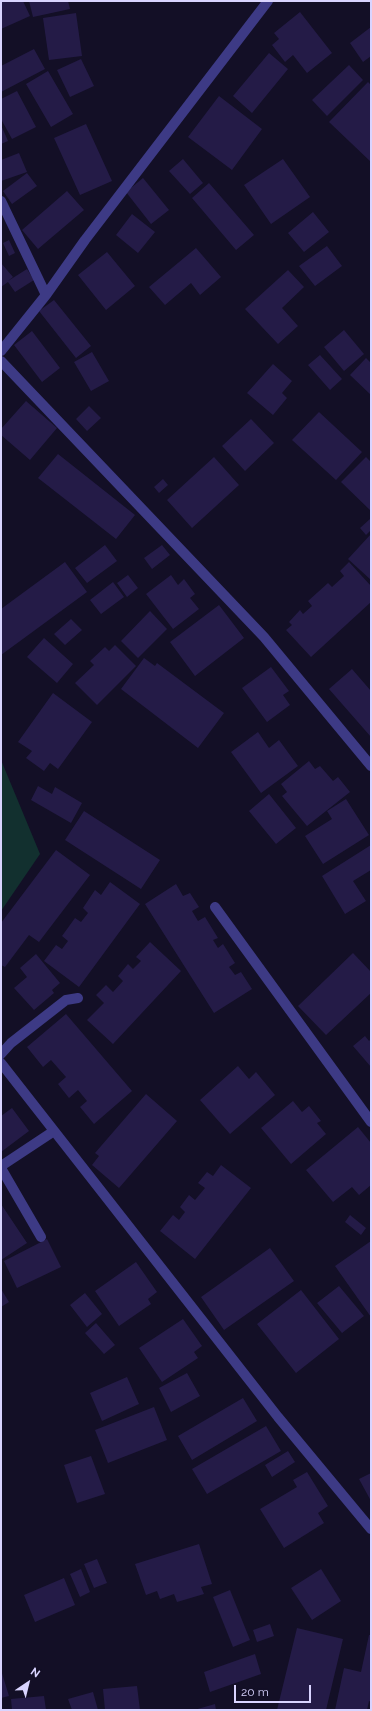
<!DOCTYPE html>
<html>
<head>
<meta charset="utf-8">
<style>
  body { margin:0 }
  #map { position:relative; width:372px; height:1711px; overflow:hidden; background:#130f26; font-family:Raleway,sans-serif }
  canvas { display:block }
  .frame { position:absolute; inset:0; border:2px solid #d9d4ff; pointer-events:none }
  .north { position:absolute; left:8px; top:1663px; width:40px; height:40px; -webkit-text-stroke:3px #130f26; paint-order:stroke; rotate:35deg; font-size:11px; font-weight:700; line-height:16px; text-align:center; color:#d9d4ff }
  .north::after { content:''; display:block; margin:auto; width:14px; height:18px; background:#d9d4ff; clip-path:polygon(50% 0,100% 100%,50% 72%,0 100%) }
  .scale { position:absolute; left:234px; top:1685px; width:77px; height:18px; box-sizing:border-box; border:2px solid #d9d4ff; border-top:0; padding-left:5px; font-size:12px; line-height:14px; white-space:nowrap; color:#d9d4ff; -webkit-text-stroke:3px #130f26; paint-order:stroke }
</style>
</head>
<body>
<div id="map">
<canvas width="372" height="1711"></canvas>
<div class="frame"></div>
<div class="north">N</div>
<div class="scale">20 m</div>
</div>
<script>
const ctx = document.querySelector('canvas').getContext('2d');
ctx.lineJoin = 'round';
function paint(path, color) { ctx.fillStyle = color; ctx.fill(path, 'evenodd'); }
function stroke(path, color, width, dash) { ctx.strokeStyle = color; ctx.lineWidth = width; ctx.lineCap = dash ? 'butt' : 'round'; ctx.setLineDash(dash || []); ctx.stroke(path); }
paint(new Path2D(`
  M1,760l39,94 -39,57z`), '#12302f');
paint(new Path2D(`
  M1,1h22l7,15 -29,13z
  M29,1h39l2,8 -37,8z
  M300,12l32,41 -25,20 -14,-18 -8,7 -13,-17 7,-6 -5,-6z
  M76,13l6,43 -33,4 -6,-42z
  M371,27v29l-8,6 -13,-19z
  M34,49l11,20 -44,23v-26z
  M269,53l19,16 -36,44 -19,-17z
  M81,59l13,27 -24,11 -13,-27z
  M349,65l14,15 -36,36 -15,-16z
  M48,71l25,43 -22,13 -25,-43z
  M368,82l3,3v77l-42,-40z
  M17,91l19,36 -24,12 -11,-20v-20z
  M219,96l43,33 -30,41 -44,-33z
  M86,124l26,57 -32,14 -26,-57z
  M1,125l7,16 -7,3z
  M19,153l8,19 -26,9v-21z
  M183,159l20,24 -13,11 -21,-23z
  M283,159l27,38 -39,27 -27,-39z
  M27,173l10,13 -25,18 -9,-13z
  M143,178l26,32 -18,14 -25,-32z
  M209,183l45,52 -18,15 -44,-52z
  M67,191l17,19 -46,39 -16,-19z
  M313,212l16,20 -25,20 -16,-19z
  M132,214l23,18 -17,21 -22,-18z
  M9,240l6,13 -6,3 -6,-13z
  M327,246l15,20 -27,20 -16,-20z
  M196,248l25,29 -21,18 -9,-12 -26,22 -16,-18z
  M107,252l28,34 -29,24 -28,-35z
  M1,263l12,14 -5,4 19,-12 7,11 -19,12 -7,-10 -7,5z
  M288,270l16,17 -22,21 16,18 -20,18 -33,-35z
  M54,300l37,46 -15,12 -37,-47z
  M344,330l20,24 -20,17 -20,-24z
  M32,331l28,37 -18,14 -28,-37z
  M92,352l17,29 -18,10 -17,-29z
  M320,355l22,24 -12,11 -22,-25z
  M366,358l5,5v32l-21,-20z
  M273,364l19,17 -10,12 5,5 -14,17 -26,-22z
  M26,401l31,27 -27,32 -29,-25v-6z
  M89,406l12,12 -14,13 -11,-12z
  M319,412l43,40 -26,28 -44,-40z
  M251,419l23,24 -29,28 -23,-25z
  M58,454l77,61 -19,24 -78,-61z
  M214,457l25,28 -47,43 -25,-28z
  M366,457l5,5v49l-30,-29z
  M163,479l5,6 -9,8 -5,-6z
  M370,519l1,11 -5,5 -6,-7z
  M371,534v46l-23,-21z
  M105,545l12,16 -30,22 -12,-15z
  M162,545l8,10 -18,14 -8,-11z
  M65,562l22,30 -86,63v-46z
  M349,562l22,24v16l-60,55 -25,-27 6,-5 -3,-3 11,-12 3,4 9,-8 -4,-5 20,-18 4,4 12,-11 -4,-5z
  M128,575l10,13 -11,9 -10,-14z
  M171,575l7,10 6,-6 11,15 -5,4 9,11 -26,20 -27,-35z
  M113,582l11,15 -23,17 -11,-14z
  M219,605l25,33 -49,38 -25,-34z
  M150,611l17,18 -29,29 -17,-17z
  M71,619l11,11 -17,15 -11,-11z
  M44,638l29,26 -16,19 -30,-26z
  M115,645l21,21 -39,39 -22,-22 19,-18 -4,-4 15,-14 4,4z
  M144,658l11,8 2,-3 67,50 -26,35 -77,-59z
  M271,667l18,24 -6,4 7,10 -23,17 -25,-34z
  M352,669l19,22v46l-42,-48z
  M53,693l39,29 -34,47 -8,-6 -6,8 -18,-13 6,-7 -14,-9z
  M258,732l11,16 10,-8 19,26 -37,27 -30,-41z
  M309,761l6,8 5,-3 13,15 5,-4 12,15 -43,34 -25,-30 5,-4 -6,-8z
  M38,786l14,8 3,-7 27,16 -11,20 -40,-23z
  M269,794l27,34 -20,16 -27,-33z
  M346,799l23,36 -46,29 -18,-28 27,-17 -5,-8z
  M84,811l76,49 -19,29 -76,-49z
  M371,845v25l-18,11 13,20 -21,13 -23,-38z
  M56,850l34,25 -51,67 -10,-7 -24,32 -4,-2v-42z
  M110,882l30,22 -61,83 -35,-26 12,-16 6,4 6,-8 -6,-5 13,-18 6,4 7,-9 -5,-5 12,-18 6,5z
  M176,884l7,12 7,-3 9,14 -7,4 6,10 7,-4 13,21 -5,2 5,8 5,-4 12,19 -6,4 6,8 6,-3 11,17 -38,24 -69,-109z
  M150,942l31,29 -68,73 -26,-24 17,-17 -8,-8 10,-10 7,7 10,-11 -5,-5 10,-12 5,5 8,-8 -5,-4z
  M353,953l18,19v21l-45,42 -28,-29z
  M36,954l24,29 -8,7 2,3 -20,17 -20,-22 13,-11 -7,-9z
  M66,1014l66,77 -38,33 -14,-17 7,-6 -9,-11 -9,8 -11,-14 8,-7 -15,-17 -8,7 -16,-20z
  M365,1036l4,5 2,-2v28l-18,-21z
  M238,1066l11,13 7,-7 19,23 -45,39 -30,-34z
  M146,1094l31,27 -58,67 -27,-23 7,-9 -4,-3z
  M293,1101l9,11 7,-6 12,15 -4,2 9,11 -35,30 -30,-36z
  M12,1108l17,23 -28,21v-36z
  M358,1127l13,16v42l-12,10 -7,-8 -19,15 -27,-32z
  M221,1165l30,23 -56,71 -35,-28 13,-16 6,5 6,-8 -5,-5 9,-12 6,5 10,-12 -7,-5 9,-11 6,4z
  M1,1204l26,39 -26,17z
  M350,1215l16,13 -5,7 -16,-13z
  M47,1239l14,28 -44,21 -13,-27z
  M371,1241v76l-36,-51z
  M270,1248l24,33 -70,49 -23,-33z
  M136,1262l21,30 -9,7 3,5 -32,22 -24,-35z
  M339,1286l25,30 -22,17 -25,-30z
  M1,1289l8,13 -8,5z
  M301,1290l38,49 -43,34 -39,-49z
  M85,1293l17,21 -15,13 -17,-22z
  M183,1319l19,27 -8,6 4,6 -36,24 -23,-34z
  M96,1323l19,22 -11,9 -19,-21z
  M187,1373l13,23 -29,16 -12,-24z
  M127,1377l12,27 -37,17 -12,-28z
  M243,1398l14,23 -65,39 -14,-24z
  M154,1407l13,33 -59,23 -13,-33z
  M266,1426l15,25 -74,43 -15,-25z
  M288,1451l7,11 -23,15 -7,-12z
  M91,1456l14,38 -28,9 -13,-38z
  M307,1472l21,34 -10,7 6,10 -40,25 -24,-39 37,-22 -4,-7z
  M371,1473v28l-12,-22z
  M199,1544l13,40 -11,3 3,7 -27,8 -3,-8 -14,5 -3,-8 -11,4 -11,-31z
  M97,1559l10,24 -13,5 -10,-24z
  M81,1569l9,23 -10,5 -10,-23z
  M321,1569l20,32 -29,19 -21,-32z
  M64,1578l11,27 -40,17 -11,-27z
  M230,1590l20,50 -17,7 -20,-50z
  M270,1624l4,12 -17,6 -4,-12z
  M297,1628l46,11 -17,71h-49z
  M369,1635h2v67l-2,-1 -2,9h-32l9,-42 17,4z
  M255,1654l6,20 -51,18 -6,-20z
  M1,1670l8,26 -8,2z
  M137,1686l3,24h-35l-2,-21z
  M93,1692l5,18h-26l-4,-11z
  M44,1696l2,14h-34l-1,-11z
  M215,1704l1,6h-22z`), '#241b47');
stroke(new Path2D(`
  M1,201l45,94
  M1,351l45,-56 39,-55 183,-239
  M1,361l263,276 107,129
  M215,907l156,215
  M1,1054l10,-11 55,-43 12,-2
  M1,1063l277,354 93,112
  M1,1166l53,-35
  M1,1168l40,69`), '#3d3a85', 10);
</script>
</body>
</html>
